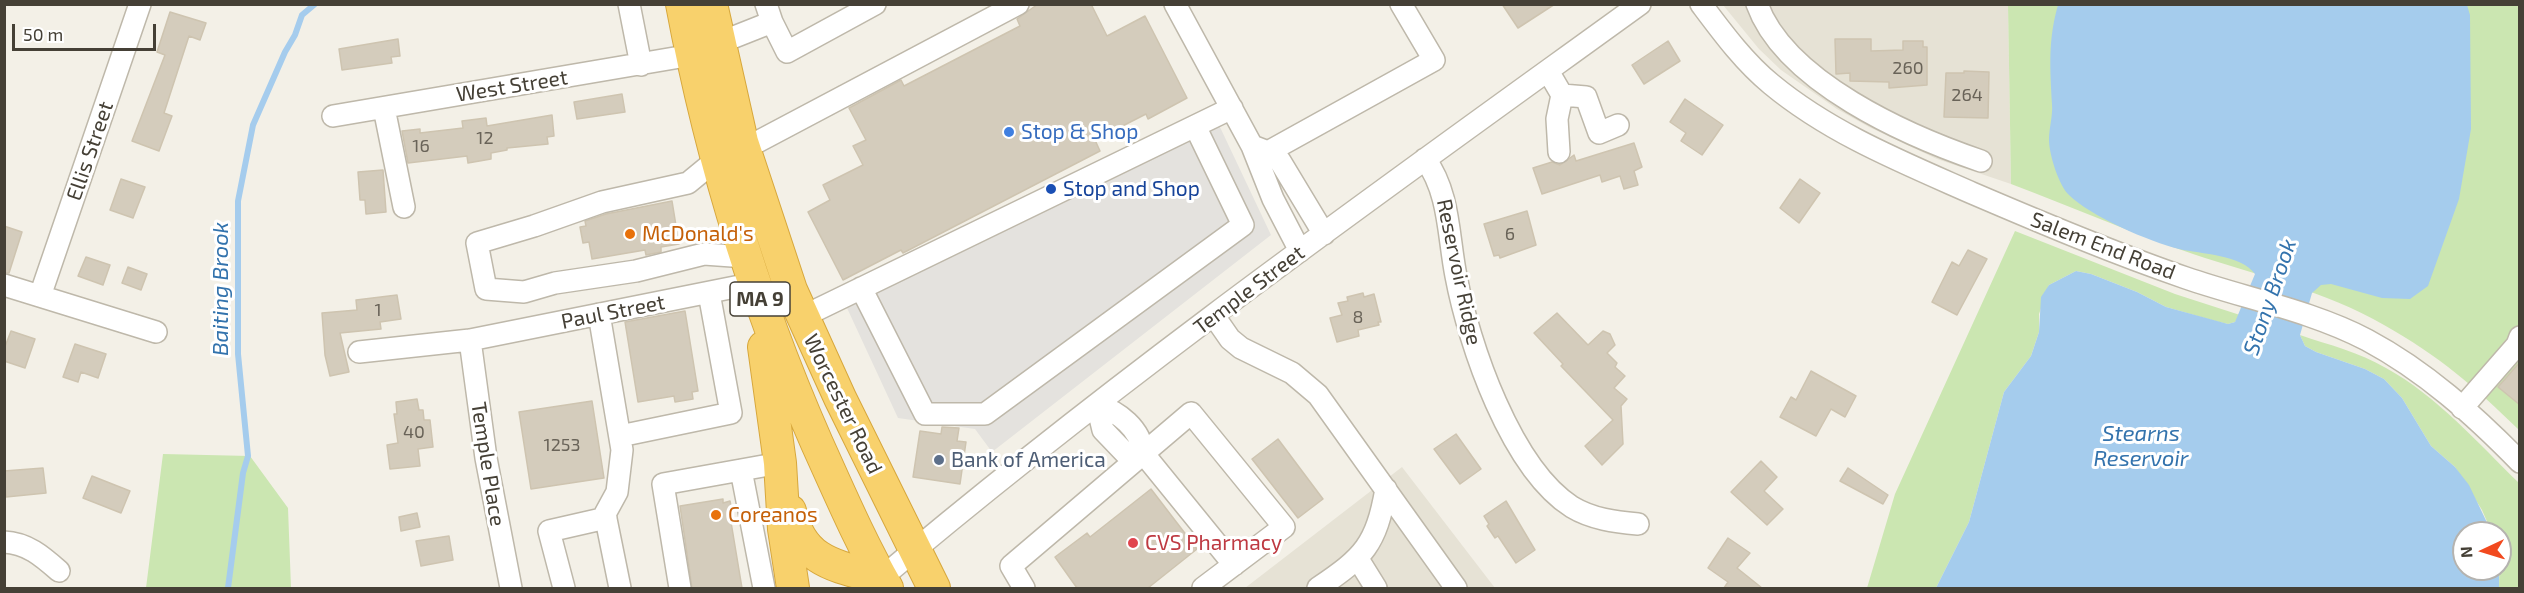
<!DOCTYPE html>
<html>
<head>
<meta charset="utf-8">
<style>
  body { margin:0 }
  #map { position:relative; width:2524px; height:593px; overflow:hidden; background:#f3f0e7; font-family:"Exo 2",sans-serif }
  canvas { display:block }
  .frame { position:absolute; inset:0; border:6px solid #454036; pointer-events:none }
  .north { position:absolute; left:2452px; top:521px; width:60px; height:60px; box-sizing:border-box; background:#fff; border:2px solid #b5b3af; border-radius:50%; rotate:266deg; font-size:16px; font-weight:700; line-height:24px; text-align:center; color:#454036 }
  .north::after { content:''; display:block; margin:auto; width:21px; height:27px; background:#f24a1f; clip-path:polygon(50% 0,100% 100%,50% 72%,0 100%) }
  .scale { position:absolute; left:12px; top:24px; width:144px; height:27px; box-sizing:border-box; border:3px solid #454036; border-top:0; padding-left:8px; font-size:18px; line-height:21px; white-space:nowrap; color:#454036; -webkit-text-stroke:4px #fff; paint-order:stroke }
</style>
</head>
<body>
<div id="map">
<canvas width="2524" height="593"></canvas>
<div class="frame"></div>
<div class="north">N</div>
<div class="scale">50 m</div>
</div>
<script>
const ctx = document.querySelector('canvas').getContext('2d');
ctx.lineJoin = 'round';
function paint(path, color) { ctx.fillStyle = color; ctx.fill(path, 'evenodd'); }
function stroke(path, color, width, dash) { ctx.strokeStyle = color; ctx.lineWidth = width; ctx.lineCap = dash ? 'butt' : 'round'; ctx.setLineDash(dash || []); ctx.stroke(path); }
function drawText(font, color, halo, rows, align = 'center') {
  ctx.font = font + ' "Exo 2",sans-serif'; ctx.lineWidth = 6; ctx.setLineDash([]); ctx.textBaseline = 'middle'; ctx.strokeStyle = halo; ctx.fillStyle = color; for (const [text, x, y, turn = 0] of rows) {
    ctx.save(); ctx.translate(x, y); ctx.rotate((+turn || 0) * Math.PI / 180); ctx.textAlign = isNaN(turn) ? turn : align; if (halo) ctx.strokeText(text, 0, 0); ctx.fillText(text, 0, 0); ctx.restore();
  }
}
paint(new Path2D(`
  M1723,5h285l3,179 -74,-25 -68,-32 -32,-18 -56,-39 -22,-21z
  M1402,467l93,121h-250z`), '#e6e2d5');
paint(new Path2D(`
  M2008,5h511v425c-43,-42 -81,-75 -135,-105 -59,-34 -127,-50 -191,-71 -61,-21 -121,-47 -182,-70z
  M2015,231l160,63 65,21 -5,7 -7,2 -13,-3 -49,-14 -29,-15 -46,-18 -15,-3 -27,14 -10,29v18l-8,24 -27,36 -35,130 -33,66h-69l28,-94z
  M2300,335c29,10 59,17 86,33 51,28 92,75 133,115v105h-20l1,-55h-8l-10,-23 -27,-43 -24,-21 -29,-48 -18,-19 -19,-10 -49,-17 -11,-6z
  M163,454l87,2 38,52 3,80h-145z`), '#cbe6b1');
paint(new Path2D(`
  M1219,125l52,110 -279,217 -17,-23 -77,-11 -51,-110z`), '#e4e2de');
paint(new Path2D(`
  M2058,5h409l3,10 1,114 -12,70 -31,87 -18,13 -28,-1 -51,-14 -10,1 -9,8 -12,42 5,11 11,6 49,17 19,10 18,19 29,48 24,21 14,18 23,48h-28v36h35v19h-563l33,-66 35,-130 27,-36 8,-24 2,-35 8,-12 27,-14 15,3 46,18 29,15 62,17 7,-2 20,-48c-13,-19 -54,-20 -76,-25 -29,-7 -89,-33 -110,-54 -10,-9 -20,-41 -20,-55 0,-12 4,-24 3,-36 -2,-37 -4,-64 6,-99z`), '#a5cced');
stroke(new Path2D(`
  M228,588l15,-115 5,-17 -10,-102v-153l15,-76 32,-73 10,-17 7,-20 13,-11`), '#a5cced', 6);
const building = new Path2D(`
  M1038,4h53l16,32 38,-20 42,82 -39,21 -2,-5 -51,26 5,11 -197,102 -2,-3 -58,30 -35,-68 22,-12 -7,-15 40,-20 -10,-19 13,-6 -17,-32 52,-28 3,6 116,-60 -3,-7z
  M1502,4h53l-37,24z
  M170,12l36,11 -6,17 -11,-4 -25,77 8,3 -13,35 -27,-10 33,-86 -8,-3z
  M398,39l2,17 -9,1 1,6 -50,7 -3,-21z
  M1835,39h36v12l32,-1v-9h20v6h4v38l-38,3v-6l-39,-1v-8l-14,1z
  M1668,41l12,20 -36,23 -12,-19z
  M1964,71l25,1 -1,46 -44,-1 2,-44h18z
  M622,94l3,18 -48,7 -3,-17z
  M1685,99l38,26 -21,30 -21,-14 5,-8 -16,-11z
  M552,115l2,21 -7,1 1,7 -41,4v2l-16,3v6l-23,4 -1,-7 -59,7 -6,-32 18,-2v4l43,-5 -1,-7 24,-3 1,8z
  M1634,143l8,24 -8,4 4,14 -14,4 -4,-13 -18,6 -2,-7 -58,19 -9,-26 19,-6 8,3 14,-10 2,6z
  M383,170l3,42 -20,2 -1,-14h-5l-2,-28z
  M121,179l24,8 -12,31 -23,-8z
  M1800,179l20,14 -21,30 -19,-15z
  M672,201l7,43 -18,3v5l-15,3 -1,-5 -53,9 -3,-17 -6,1 -3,-16 6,-1 -1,-5 21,-7z
  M1527,211l9,34 -36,13 -1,-3 -5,1 -10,-32z
  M4,226l18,6 -13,41h-5z
  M1968,250l19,9 -30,56 -25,-13 20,-40 7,4z
  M86,257l24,8 -7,20 -25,-9z
  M128,267l19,7 -6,16 -19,-7z
  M1363,293l1,4 10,-3 7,28h-3l1,3 -21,5 1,6 -22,6 -7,-24 12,-3 -4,-12 10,-2 -1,-4z
  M397,295l4,24 -21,3 1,7 -41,4 9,39 -19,4 -5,-21 -3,-42 35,-3 -1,-10z
  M685,311l13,80 -6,1 1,7 -18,3 -1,-6 -36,6 -13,-80z
  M1557,313l31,32 15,-14 7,3 5,11 -8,8 10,10 -2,4 10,9 -11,12 13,11 -6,7 2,38 -21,21 -17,-19 28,-26 -52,-54 2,-2 -29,-31z
  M11,331l24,8 -10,29 -21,-7v-12z
  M75,344l31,10 -8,24 -17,-6 -3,10 -15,-5z
  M2520,362v43l-22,-18z
  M1811,371l45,25 -11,21 -14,-8 -15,27 -36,-19 11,-20 5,3z
  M417,399l2,11h4l1,10h6l3,27 -15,2 2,17 -30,3 -3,-24 11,-2 -4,-29h3l-1,-12z
  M592,401l12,77 -73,11 -12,-77z
  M942,427l17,1 -2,13 9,1 -6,42 -47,-7 7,-46 21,3z
  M1456,434l25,35 -21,15 -26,-35z
  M1278,439l45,60 -25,19 -46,-59z
  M1761,461l16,16 -13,14 19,18 -16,16 -36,-33z
  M43,468l3,25 -40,4 -2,-26z
  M1848,468l40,27 -5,9 -43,-23z
  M92,476l38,15 -9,22 -38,-15z
  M1151,489l46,60 -49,39h-71l-22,-31 32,-24 3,4z
  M723,499v4l7,-2 4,20 -3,1 11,66h-50l-12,-82z
  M1506,501l29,49 -19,13 -18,-27 -3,2 -8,-12 2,-2 -5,-8z
  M417,513l3,14 -19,4 -2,-14z
  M449,536l4,24 -32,6 -5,-25z
  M1728,538l22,15 -13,15 25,20h-38l4,-6 -20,-14z`);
paint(building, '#d4ccbc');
stroke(building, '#cec4b0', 1.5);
const minor = new Path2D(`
  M629,4l12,61
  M766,4l6,18
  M1175,4l77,142 21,53 27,52
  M1701,4c21,28 43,58 70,80 59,49 131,78 201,109 70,30 141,60 214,85 58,20 126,33 181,62 58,31 107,75 153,122
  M1757,4c28,78 151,132 224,157
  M719,43l53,-21 15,30 88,-48
  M1548,71l14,24 24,2 13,36 19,-8
  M384,108l20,99
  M333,116l359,-61
  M1255,147l13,5 12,9 44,73
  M744,149l274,-145
  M1268,152l166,-92 -33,-56
  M1559,152l-2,-33 5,-24
  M1425,159c25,34 23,77 31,117 13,69 55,192 116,231 20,12 43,15 66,17
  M716,160l-28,23 -86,19 -68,24 -57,17 9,46 38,3 31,-9 81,-12 68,-17 42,3
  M4,285l152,47
  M861,288l64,126h60l258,-189 -48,-99
  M40,296l100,-292
  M599,314l23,136 -5,42 -12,22 15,74
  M1214,316l16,23 11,9 51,25 26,22 138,193
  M802,317l430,-209
  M470,340l16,118 25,130
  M359,352l111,-12 285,-57
  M2462,408l55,-63 3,-8
  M620,436l111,-23 -22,-120
  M1143,453l-17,1 -23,-24 -6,-25c21,6 44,24 46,48l91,112
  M741,470l23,118
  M4,542c23,1 38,14 55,29
  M1358,559l18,29
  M873,585c244,-207 507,-393 767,-581
  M564,588l-15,-57 57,-13
  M680,588l-17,-104 117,-21
  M1024,588l-13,-22 180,-153 93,114 -81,61
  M1318,588c46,-31 58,-43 68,-99`);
const highway = new Path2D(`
  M682,4c30,161 79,318 147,466 18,40 36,80 58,118
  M711,4l31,138 49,148 49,108 94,190
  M764,347l16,116 4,66 9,59
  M790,511c12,52 46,55 91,67`);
stroke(minor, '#beb8aa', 24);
stroke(highway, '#d7a73c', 34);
stroke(minor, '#fff', 21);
stroke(highway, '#f8d16c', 32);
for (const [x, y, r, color] of [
  [1009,132,6,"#3f7fe0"],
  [1051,189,6,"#1a4fb4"],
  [630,234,6,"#e8710a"],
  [939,460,6,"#5c6f8a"],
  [716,515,6,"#e8710a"],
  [1133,543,6,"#e0444e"]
]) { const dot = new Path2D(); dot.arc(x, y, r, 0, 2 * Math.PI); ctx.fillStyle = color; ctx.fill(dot); stroke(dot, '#fff', 2); }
drawText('18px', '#696358', null, [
  ["260",1908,68],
  ["264",1967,95],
  ["12",485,138],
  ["16",421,146],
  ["6",1510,234],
  ["1",378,310],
  ["8",1358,317],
  ["40",414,432],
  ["1253",562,445]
]);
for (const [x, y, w] of [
  [760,299,60]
]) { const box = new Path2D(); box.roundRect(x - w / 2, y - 17, w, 34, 4.5); ctx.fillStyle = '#fff'; ctx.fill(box); stroke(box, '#454036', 1.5); }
drawText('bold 20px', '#454036', null, [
  ["MA 9",760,299]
]);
drawText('21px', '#454036', '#fff', [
  ["West Street",512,86,-9],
  ["Ellis Street",90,151,-71],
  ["Salem End Road",2103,246,21],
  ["Reservoir Ridge",1459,272,78],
  ["Temple Street",1249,290,-37],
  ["Paul Street",613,312,-11],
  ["Worcester Road",843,404,64],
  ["Temple Place",488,464,81]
]);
drawText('21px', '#366cbe', '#fff', [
  ["Stop & Shop",1021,132]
], 'left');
drawText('21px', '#164399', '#fff', [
  ["Stop and Shop",1063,189]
], 'left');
drawText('21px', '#c56008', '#fff', [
  ["McDonald's",642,234],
  ["Coreanos",728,515]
], 'left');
drawText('21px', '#4e5e75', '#fff', [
  ["Bank of America",951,460]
], 'left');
drawText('21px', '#be3a42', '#fff', [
  ["CVS Pharmacy",1145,543]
], 'left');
drawText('italic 22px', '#3373ad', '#fff', [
  ["Baiting Brook",221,289,-90],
  ["Stony Brook",2270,297,-71],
  ["Stearns",2141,434],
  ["Reservoir",2141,459]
]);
</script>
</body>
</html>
